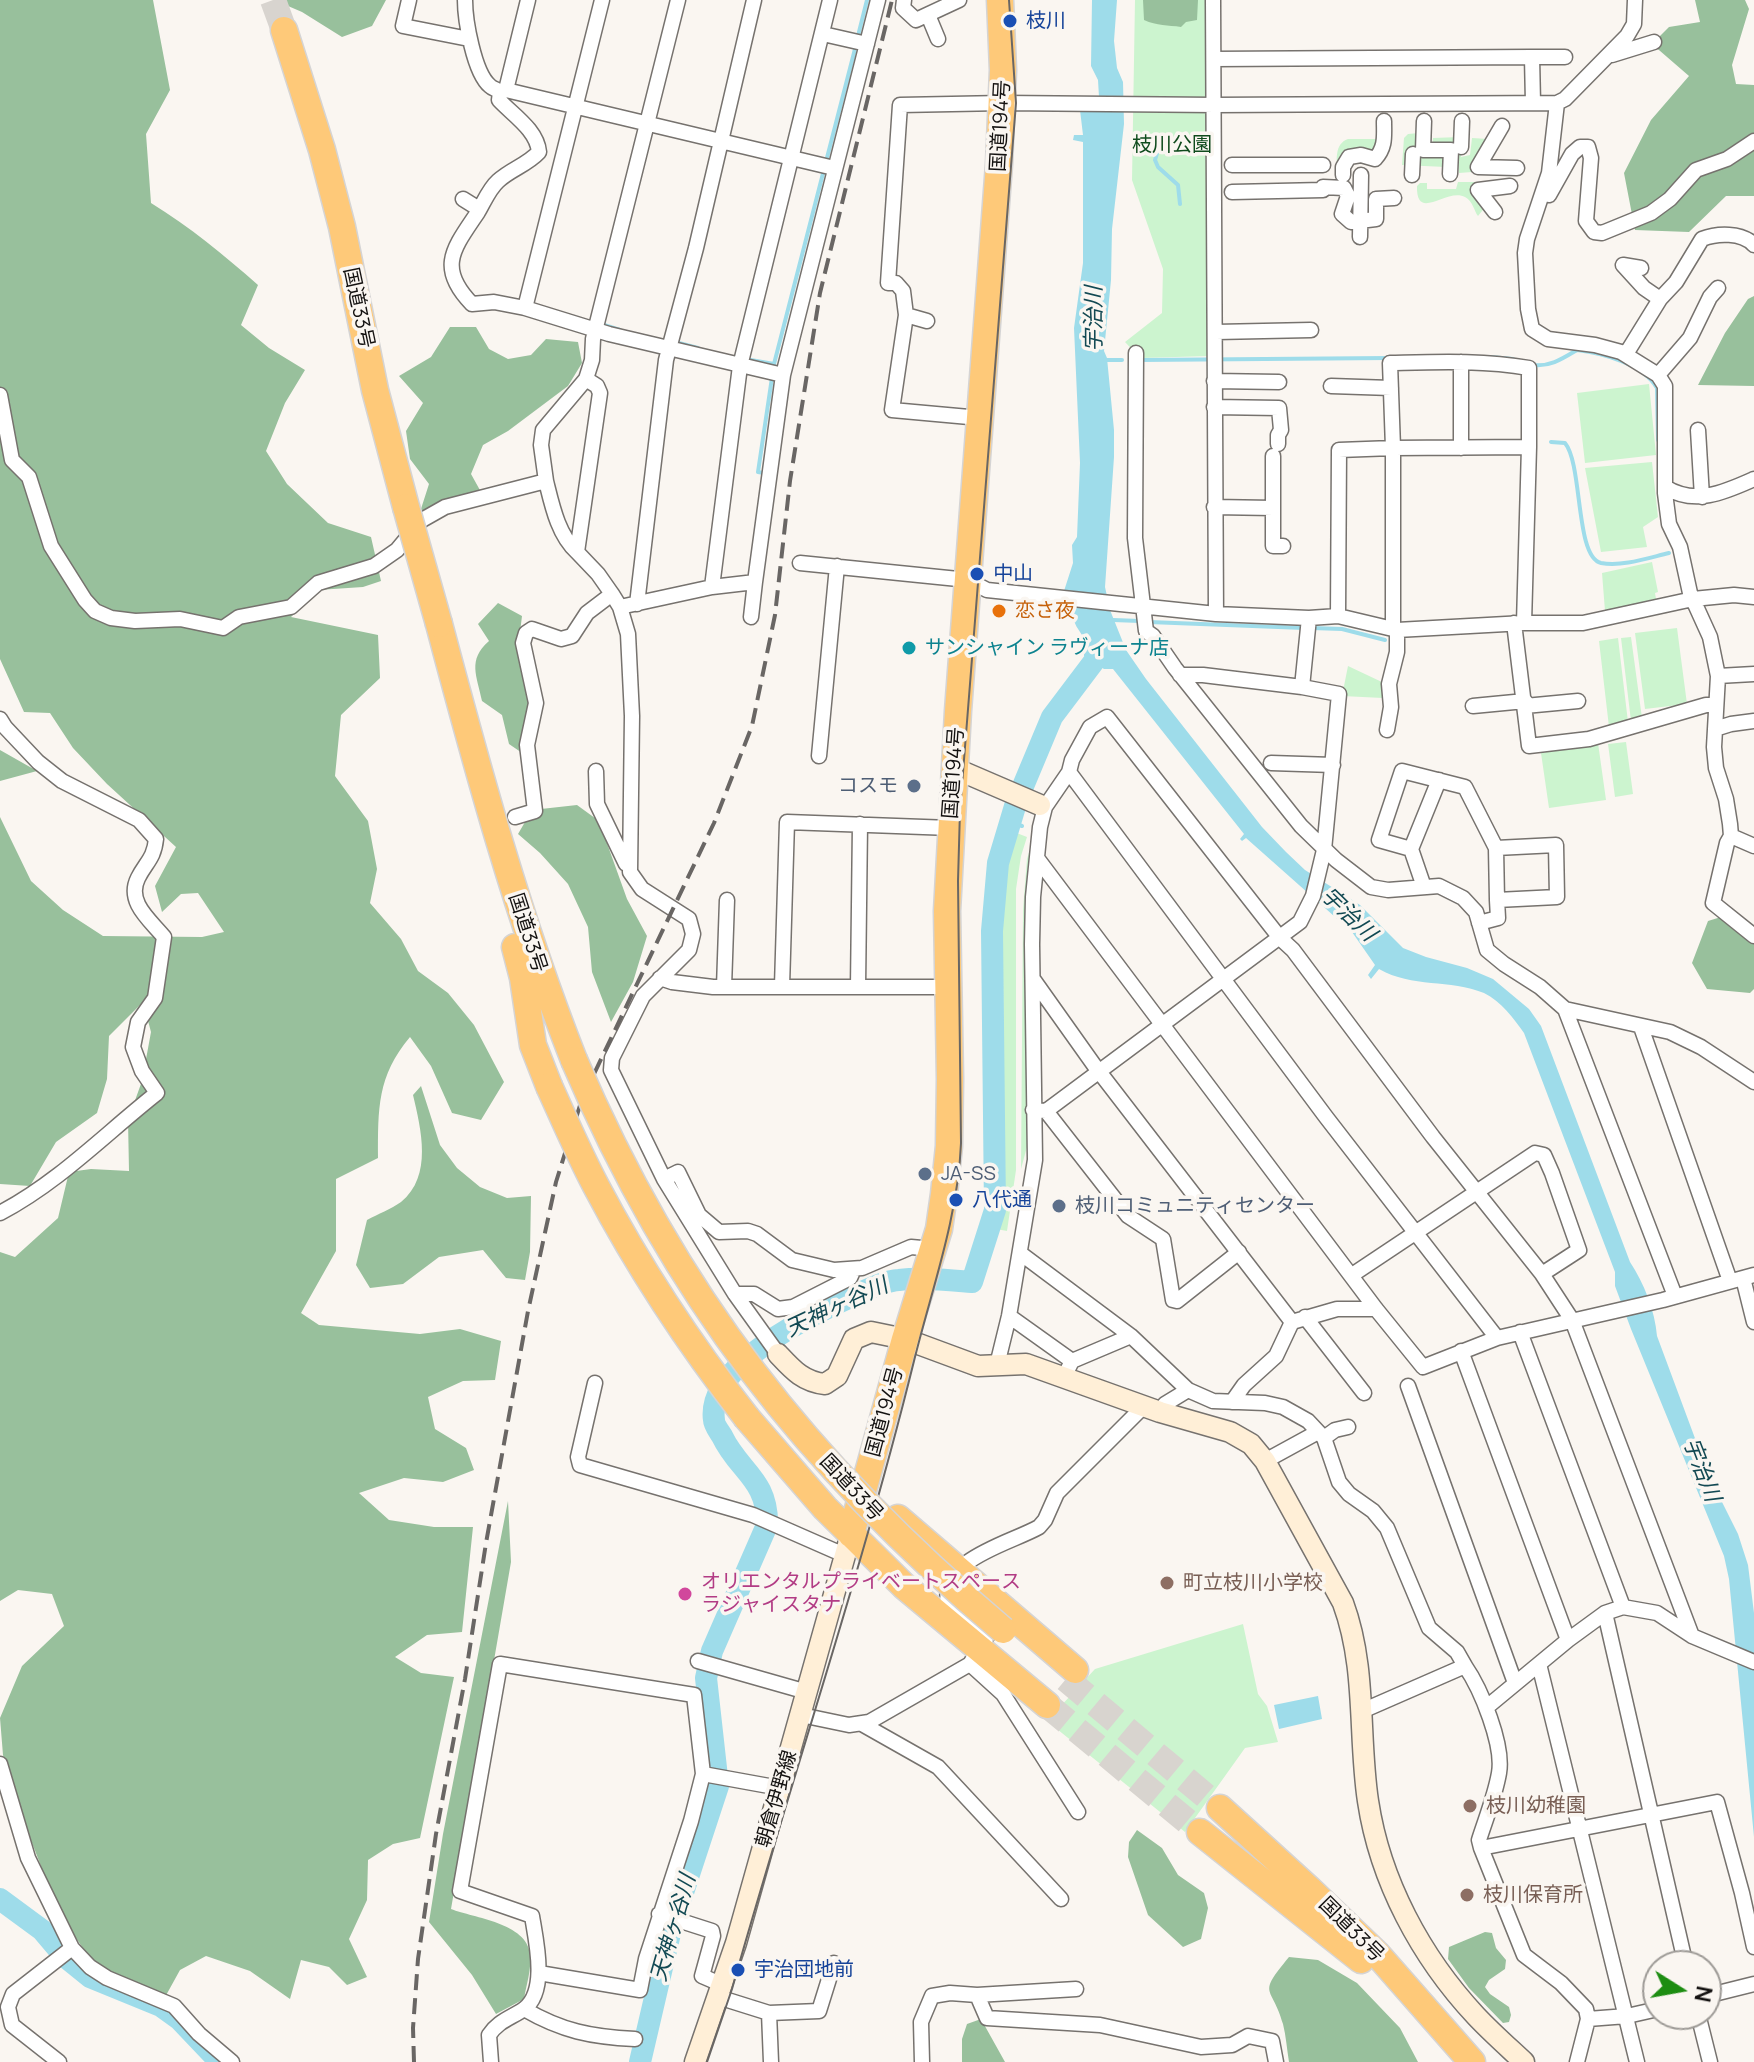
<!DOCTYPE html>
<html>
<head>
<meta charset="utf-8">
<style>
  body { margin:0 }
  #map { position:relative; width:1754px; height:2062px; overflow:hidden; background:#faf6f1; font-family:Manrope,sans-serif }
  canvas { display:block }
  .north { position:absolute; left:1642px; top:1950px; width:80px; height:80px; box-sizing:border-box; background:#faf6f1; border:2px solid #9e9b97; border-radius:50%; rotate:101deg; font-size:22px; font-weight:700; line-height:32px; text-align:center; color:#141211 }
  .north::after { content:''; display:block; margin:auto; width:28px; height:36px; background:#1d8d12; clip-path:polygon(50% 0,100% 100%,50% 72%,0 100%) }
</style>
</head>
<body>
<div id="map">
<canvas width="1754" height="2062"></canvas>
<div class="north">N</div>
</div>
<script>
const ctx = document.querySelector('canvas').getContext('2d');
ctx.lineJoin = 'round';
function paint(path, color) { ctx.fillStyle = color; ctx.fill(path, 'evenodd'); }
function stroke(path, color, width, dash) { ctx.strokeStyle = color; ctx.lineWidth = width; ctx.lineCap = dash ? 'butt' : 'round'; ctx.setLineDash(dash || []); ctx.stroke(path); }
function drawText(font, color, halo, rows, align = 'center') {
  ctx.font = font + ' Manrope,"Noto Sans JP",sans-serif'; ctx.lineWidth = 7; ctx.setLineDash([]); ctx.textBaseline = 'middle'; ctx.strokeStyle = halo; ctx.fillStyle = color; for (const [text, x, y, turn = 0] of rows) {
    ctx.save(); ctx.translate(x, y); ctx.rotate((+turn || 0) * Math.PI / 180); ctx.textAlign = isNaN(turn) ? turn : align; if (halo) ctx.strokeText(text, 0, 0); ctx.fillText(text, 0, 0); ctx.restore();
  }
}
paint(new Path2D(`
  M1135,0h74l2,356 -71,2 -15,-16 37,-29 1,-44 -31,-89z
  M1419,133l1,21 26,1v12l-44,-2 2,-27 4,-4z
  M1460,137l1,20 9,-2 2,-17 16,1 -17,31 1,2 -13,1 -1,-20 -26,-2 1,-13z
  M1348,139h29l2,10 -42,24c0,-13 -3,-29 11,-34z
  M1458,182h40l-25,5 13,19 -8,10c-4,-5 -5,-15 -13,-19 -18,-10 -49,26 -48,-11l3,-3h7v6h29z
  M1649,384l7,71 -71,8 -8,-70z
  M1652,462l6,55 -15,10 4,20 -46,5 -16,-84z
  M1652,562l6,30 -3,1 1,6 -51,12 -3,-38z
  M1677,628l10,76 -42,5 -10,-76z
  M1631,637l11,81 -11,3 -10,-83z
  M1618,638l10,84 -19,5 -10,-86z
  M1348,666l36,17 -1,15 -41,-2z
  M1626,742l7,52 -18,3 -7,-53z
  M1598,743l8,57 -57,8 -8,-55z
  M1014,832l13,5 -6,19 -5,33v281l-9,61 -11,-2v-5c10,-87 7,-176 7,-264 0,-44 -3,-85 11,-128z
  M1033,839l-5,97v207l-7,26 2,-259 4,-51z
  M1243,1624l15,70 9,12 11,36 -33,6 -60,84 -138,-111 48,-52z`), '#ccf4cf');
paint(new Path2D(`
  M0,0h153l17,90 -24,44 5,69c39,24 73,52 107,82l-17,40 28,23 36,22 -20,33 -19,48 21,33 41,39 43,14 10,44 -18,6 -45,3 -27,27 87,18 2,43 -39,37 -6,61 33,45 9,48 -7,34 31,36 17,32 30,22 26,32 30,57 -23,38 -29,-7 -21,-47 -21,-29c-33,39 -32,72 -32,121l-42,21v72l-35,62 18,12 101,9 40,-5 41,12 -6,39 -32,1 -35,16 7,32 31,19 8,22 -31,12 -39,-4 -45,15 30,27 45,7h39l-11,105 -35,3 -32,22 26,16 33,4 -34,161 -27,6 -25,16 -1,40 -18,39 18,38 -20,8 -18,-18 -28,-7 -11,39 -40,-28 -44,-15 -26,14 -16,29 -71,-36 -34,-50 -40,-104 -16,-54 -3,-37 22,-52 42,-40 -12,-32 -34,-4 -18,11v-349l15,5 43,-39 11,-46 22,-3 38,2 -1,-51 14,-39 9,-49 -8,-30 -34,34 -2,43 -10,34 -41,29 -26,44 -30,-2v-367l31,64 32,29 40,26 99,1 22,-5 -26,-39 -17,1 -19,18 -7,-26 21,-39 -69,-63 -34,-36 -23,-35 -26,-1 -24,-53z
  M274,0h112l-14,26 -30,11 -40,-25z
  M1143,0h55l-1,20 -11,2 -5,5c-13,-2 -24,-1 -37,-7z
  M1695,0h50l4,9 -17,56 4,19 18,1v111h-28l-37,36 -54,-2 -11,-57 27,-53 38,-44 -37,-32 17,-17 31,-5z
  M1754,296v90l-56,-1 27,-52 23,-34z
  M450,327h26l13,22 19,10 23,-4 15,-16 32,3 4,21 -14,23 -60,45 -25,14 -12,29 10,18 -24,19 -31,11 -6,-10 9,-28 -19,-25 -4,-28 17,-28 -24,-27 32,-19z
  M498,603l24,13 -4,32 15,57 -5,52 -19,-13 -7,-29 -20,-14c-5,-25 -15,-41 7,-60l-11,-17z
  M0,750l37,21 -37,10z
  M577,805l22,16 28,78 20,37 -14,46 -22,40 -19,-50 -4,-45 -20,-43 -28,-31 -22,-19 14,-24z
  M1721,917l33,23v49l-4,4 -43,-4 -15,-26 16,-42z
  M421,1086l19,59 17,23 23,19 27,11 24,-2 -1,56 -5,28 -19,-2 -23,-28 -44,7 -36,27 -33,4 -14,-23 11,-45c11,-6 24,-11 34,-18 32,-26 20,-73 12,-107z
  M508,1501l3,61 -60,347c23,9 76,14 79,45 2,14 -4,32 -6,45l-28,15 -24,-39 -43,-53 14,-88z
  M1137,1830l25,18 16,27 26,18 4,15 -7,31 -18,8 -35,-32 -20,-58 1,-15z
  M1485,1932l7,1 4,15 10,12 -1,9 -16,11 -4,7 5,7 19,13 2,8 -2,7 -6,1 -34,-35 -21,-29 1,-12z
  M1289,1957l29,3 39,23 43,45 18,34h-129c-2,-12 -3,-26 -6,-38 -11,-40 -27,-27 6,-67z
  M981,2019l24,43h-43v-23l5,-15z`), '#98c09c');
paint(new Path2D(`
  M1092,0h25l-3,41 3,27 6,14 1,42 -12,105 -1,51 -7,71 3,7 7,72v27l-9,130 5,23 16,40 20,29 116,148 24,25 19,18 55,35 43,43 23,9 41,11 26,11 36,30 12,17 89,236c14,21 25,49 27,74l52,140 29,58 10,31 6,48v224l-25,-258 -5,-23 -93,-227 -16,-43v-14l-91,-239c-10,-14 -23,-32 -40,-40 -34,-14 -72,-5 -105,-24l-8,10 -3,-4 7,-10 -23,-33 -106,-94 -4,3 -2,-2 4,-5 -131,-165h-9l-20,-13c0,-5 2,-9 1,-14 -4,-13 -15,-17 -10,-33l-11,-18 9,-28 -1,-18 5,-8 3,-74 -6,-135 9,-65v-121l-10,-2 1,-5h9l-3,-25 19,-13 -1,-17 -7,-14z
  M1318,1696l4,23 -43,10 -5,-24z`), '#9edcea');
stroke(new Path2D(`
  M858,36l9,-36
  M1170,144l-11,3 -4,13 3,7 20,18 2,19
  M601,324l19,6
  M675,342l23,6
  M1490,357l23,2
  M745,359l29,5
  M1104,360h18
  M1140,360l249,-2
  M1533,365c17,2 29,-6 44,-15 26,3 66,14 80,38l1,52
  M1551,442l14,1c18,22 10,114 36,120 21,4 47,-5 68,-10
  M764,473l-6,-1 16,-108 82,-319
  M1113,620l27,1
  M1149,622l155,6
  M1312,628l30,1 43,11
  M1010,822l12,4`), '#9edcea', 4);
stroke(new Path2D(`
  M0,1899l42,31 22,26 26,21 71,29 18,13 41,43
  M640,2062l31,-133 47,-143 -12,-108 6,-27 55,-126c1,-46 -28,-53 -45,-89 -3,-5 -8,-11 -8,-16 -8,-55 99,-106 139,-124 14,-6 30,-15 46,-16 23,-3 49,0 73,2l23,-72 -3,-279 6,-68 18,-60 36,-86 43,-57 4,-19`), '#9edcea', 22);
stroke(new Path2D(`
  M273,0l11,30
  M1066,1679l154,129
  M1047,1705l153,127`), '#d8d4cf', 26, [26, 13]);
const street = new Path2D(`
  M409,0l-6,26 66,13
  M465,0c0,20 9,73 25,86 3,3 7,3 10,6l6,-2 328,78
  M602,0l-77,308 84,26 174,41
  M904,0l-1,8 13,12 43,-20
  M1213,0l3,614
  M928,15l10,24
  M823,34l44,10
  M1612,55l42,-13
  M1532,57h33
  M1214,59l318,-2 1,46
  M506,90l22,-90
  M500,92l-1,8c14,15 38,30 40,52 -12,13 -28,17 -41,29 -9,8 -14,21 -20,31 -24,36 -42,55 -6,92l22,-2 31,6
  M1557,103l-8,70 -22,66 -2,14 3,56 4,20 16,10 47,6 26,7 37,23 7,11v107l4,31 11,23 10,46 20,44 8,39 -4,71 2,21 10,31 4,25 1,12 -4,7 -14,60 41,33
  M1424,121l-1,29h28l-1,24
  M1502,126l-24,41 39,1
  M1461,147l1,-26
  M1232,165h91
  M1343,175v-8l6,-10 12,-2 14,4c11,-12 9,-23 9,-38
  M1412,175l1,-21
  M1323,187l21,1 4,8 -6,18 9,8 25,-3v-20l18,-1
  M1232,192l91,-2
  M1549,195l23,-41 8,-7h8l3,11 -5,63 8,11 8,1 49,-20 19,-14 26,-29 31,-11 27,-18
  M463,199l16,10
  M1495,212l-17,-22 32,-4
  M1360,237l1,-62
  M1641,268l-18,-3 21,23 16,11
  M906,315l21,6
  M1216,332l95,-2
  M1136,353l-1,185 11,93 7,5 22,32 126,158 35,34 35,27 17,3 51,-4 24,12 13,14 11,38 17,14 36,23 25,22 105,23 31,15 53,35
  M1626,354l34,-55 16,-17 26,-43c15,-6 40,-7 52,6
  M1658,375l32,-37 20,-41 8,-9
  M586,379l11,7 3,7 -23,159 21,22 14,20 8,13 8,27 4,82 -2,156 12,17 47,30 4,15 -4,16 -46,46 -31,62 -1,12 53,109 71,115 43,60
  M1214,381l65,1
  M1331,386l60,2
  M0,395l12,65 17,17 22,69 34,54 10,11 16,7 24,3 45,-2 43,9 16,-11 52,-10 27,-24 56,-17 23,-16 25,-30 23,-13 101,-26 -5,-36 2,-15 43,-51 6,-19 1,-21 85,-339
  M1214,407l65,1 2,22 -3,5v9
  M980,418l-88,-8 14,-95 -3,-24 -7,-8h-8l12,-178 103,-2 212,2 342,-2 8,-4 62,-63 7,-12 1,-24
  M1698,430l4,67
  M1461,448v-86
  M1273,456v90h10
  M546,481c6,24 12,54 31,71
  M1665,487c30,19 60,5 89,-8
  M1214,507l59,1
  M800,563l168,17 19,10 229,24 93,4 29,-2 59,14 127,-7h59l110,-24 41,-4 20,2
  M712,587l28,-221 90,-366
  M637,604l29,-244 30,-112 58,-248
  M620,607l92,-20 43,-5 28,-207 95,-375
  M1338,616l1,-166 54,-2 -3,-85c47,-1 93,-3 139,5v79
  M751,617l4,-35
  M1514,623l15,123 60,-7 117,-34h9
  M1393,629v-181l136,-1 -5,176
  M1180,675h23l99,12
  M1718,676l36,-2
  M1473,706l52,-5
  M1525,706l53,-5
  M0,719l5,8 33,35 24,19 77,39 17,19c-2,20 -10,23 -18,39 -12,24 12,42 26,59l-9,61 -17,24 -5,25 9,24 15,22c-52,41 -98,89 -157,120
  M1715,729l16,-5 23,-3
  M1387,730l4,-23 -2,-23 8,-32v-22
  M819,756l18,-190
  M1271,763l62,2
  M596,771l1,33 29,60
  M1069,772l257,345 171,221
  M515,817l20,-6 -8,-66 9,-42 -13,-60 3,-10 6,-4 29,10 11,-3 15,-23 25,-19
  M1731,836l23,10
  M1496,848l1,52
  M1411,849l28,-69
  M1037,858l339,451 47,58 74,-29 166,-38 91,-25
  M1424,887l-13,-38 -32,-9 23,-69 63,16 31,61 60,-3 1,52 -60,3 1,18 -19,5
  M660,978l12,4 41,5h234
  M1033,979l61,86 198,257
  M782,986l5,-164 164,6
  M724,987l3,-87
  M858,987l2,-163
  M1565,1009l110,287
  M1641,1027l89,254
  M1033,1110l13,1 254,-189 13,-26 11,-46 15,-156 -37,-7 7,-69
  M1046,1111l82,105 35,23 10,61 4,1 62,-49
  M664,1179l14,-7 21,43 20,17 29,-1 9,3 35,26 42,10 28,-2 49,-21 22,2
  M1020,1253l111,83 57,54 25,11 52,2 18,4 25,14 16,17 15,44 10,12 24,17 14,17 42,100 28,24 8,14
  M1352,1275l183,-122 9,2 8,18 27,77 -37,24 30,46 120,316
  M1743,1278l11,44
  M735,1294h19l24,15 15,-2 57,-29 4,-9
  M1009,1316l63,45
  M1305,1317l59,76
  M1520,1332l103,275
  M1461,1351l107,289
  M997,1365l12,-49 26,-156 -3,-216 1,-47 7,-70 5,-20 24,-35 3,-12 18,-33 17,-10 173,221 13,12 140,187 109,137
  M1064,1377l8,-16 59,-25
  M595,1383l-17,74 2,8 173,50 82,36 11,2
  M1408,1386l107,297
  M1232,1402l12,-17 32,-29 16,-34 45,-13h39
  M1160,1412l5,-8 23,-14
  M1324,1438l11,-8 13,-3
  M1265,1461l53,-29
  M1605,1613l81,353
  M698,1661l109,31
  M970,1664l33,30 75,118
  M1539,1664l98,398
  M1487,1707l81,-67 37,-27 18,-6 34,6 35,23 62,26
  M1362,1711l103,-45c16,23 39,79 34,107 -4,23 -13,45 -20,67l2,8 43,107 37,28 25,26 2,10 -11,43
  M801,1715l48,10 20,-3 101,-58 19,-31 -23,-20 -18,-11c-8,-43 63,-59 91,-75l6,-7 12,-27 87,-87
  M862,1724l76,43 123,132
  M0,1764l28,94 44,90 18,19 17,11 67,28 25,28 33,28
  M703,1774l77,14
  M1481,1848l236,-46 25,91 12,54
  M659,1914l53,17 1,5 -11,40 21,9
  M977,1995l99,-6
  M1706,1996l48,-12
  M718,1997l51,16 50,-2 15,-48
  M524,2009c38,22 67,28 111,30
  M769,2013l2,49
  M1698,2014l12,48
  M1588,2019l39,-3 31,-7
  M59,2062l-47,-37 -4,-18 5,-13 59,-46
  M491,2062l-2,-27c9,-14 22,-17 35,-26 24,-18 12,-68 8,-93l-72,-25 40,-227 194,31 9,79 -12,47 -45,138 -6,31 -101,-17
  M922,2062l-1,-40 11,-26 18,-3 27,2 10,23 113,7 101,22 31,-2 16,-9 24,5 4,21`);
const secondary = new Path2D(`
  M954,768l86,37
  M778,1354c14,15 25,28 47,30l12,-8 17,-37 17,-7 34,7 73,27 48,-2 134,48 70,20 21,12 14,17 78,142c24,65 15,132 25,198 12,80 53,156 108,215 15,16 32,31 48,46
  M695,2062l41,-119 115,-409`);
const highway = new Path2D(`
  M284,30l38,120 20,77 33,163 31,117
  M439,624c39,147 79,294 135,436
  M515,947l8,31 10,67 16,41
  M747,1418l78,90 79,78 143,119
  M898,1518l177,152
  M851,1534l54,-195 34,-110 5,-35 5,-48 1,-67 -3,-168 11,-200 41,-547 4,-94 -3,-70
  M1220,1808l89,81 69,66 94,107
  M1200,1832l161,128`);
stroke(street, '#76726e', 17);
stroke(secondary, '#76726e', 23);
stroke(highway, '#d5d4d4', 29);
stroke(street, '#fff', 14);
stroke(secondary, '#ffefd7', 20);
stroke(highway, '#fec979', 26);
stroke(new Path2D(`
  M707,2062l25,-73c59,-210 130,-417 182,-628 18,-73 44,-143 47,-218l-3,-262 2,-71 56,-707 -7,-103`), '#696664', 2);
stroke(new Path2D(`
  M414,2062l-1,-34 5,-69 18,-125 29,-155 21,-136 42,-232 28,-129 26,-83 132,-276 38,-97 23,-111 15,-134 30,-188 72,-293`), '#696664', 4, [16, 8]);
const highwayBridge = new Path2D(`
  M406,507l33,117
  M574,1060c100,235 234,406 429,570
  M549,1086c15,33 30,68 47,100 43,82 94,159 151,232`);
stroke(highwayBridge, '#d5d4d4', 29, []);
stroke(highwayBridge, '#fec979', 26);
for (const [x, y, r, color] of [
  [1010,21,8,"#1a4fb4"],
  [977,574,8,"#1a4fb4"],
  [999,611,8,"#e8710a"],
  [909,648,8,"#0f9aa8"],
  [914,786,8,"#5c6f8a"],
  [925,1174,8,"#5c6f8a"],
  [956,1200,8,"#1a4fb4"],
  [1059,1206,8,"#5c6f8a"],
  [1167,1583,8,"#8d6e63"],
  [685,1594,8,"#d1479c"],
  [1470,1806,8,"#8d6e63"],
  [1467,1895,8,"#8d6e63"],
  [738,1970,8,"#1a4fb4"]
]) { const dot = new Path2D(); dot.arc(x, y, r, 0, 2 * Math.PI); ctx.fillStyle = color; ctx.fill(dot); stroke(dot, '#faf6f1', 3); }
drawText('20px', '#164399', '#faf6f1', [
  ["枝川",1026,21],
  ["中山",993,574],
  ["八代通",972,1200],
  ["宇治団地前",754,1970]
], 'left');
drawText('20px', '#141211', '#faf6f1', [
  ["国道194号",1001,126,-87],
  ["国道33号",358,308,78],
  ["国道194号",954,773,-86],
  ["国道33号",527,933,72],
  ["国道194号",885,1412,-75],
  ["国道33号",851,1488,47],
  ["朝倉伊野線",777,1799,-74],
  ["国道33号",1351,1930,45]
]);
drawText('20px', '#0f4b1d', '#faf6f1', [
  ["枝川公園",1172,145]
]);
drawText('20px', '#c56008', '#faf6f1', [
  ["恋さ夜",1015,611]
], 'left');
drawText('20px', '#0d838f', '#faf6f1', [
  ["サンシャイン ラヴィーナ店",925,648]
], 'left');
drawText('20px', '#4e5e75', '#faf6f1', [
  ["コスモ",898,786,"right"],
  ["JA-SS",941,1174],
  ["枝川コミュニティセンター",1075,1206]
], 'left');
drawText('20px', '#b23c85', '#faf6f1', [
  ["オリエンタルプライベートスペース",701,1582],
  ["ラジャイスタナ",701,1605]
], 'left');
drawText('20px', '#785e54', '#faf6f1', [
  ["町立枝川小学校",1183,1583],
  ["枝川幼稚園",1486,1806],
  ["枝川保育所",1483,1895]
], 'left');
drawText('italic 22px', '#124953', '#faf6f1', [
  ["宇治川",1095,319,-90],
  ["宇治川",1348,915,44],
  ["天神ヶ谷川",837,1308,-25],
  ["宇治川",1701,1470,69],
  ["天神ヶ谷川",674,1928,-74]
]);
</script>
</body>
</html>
